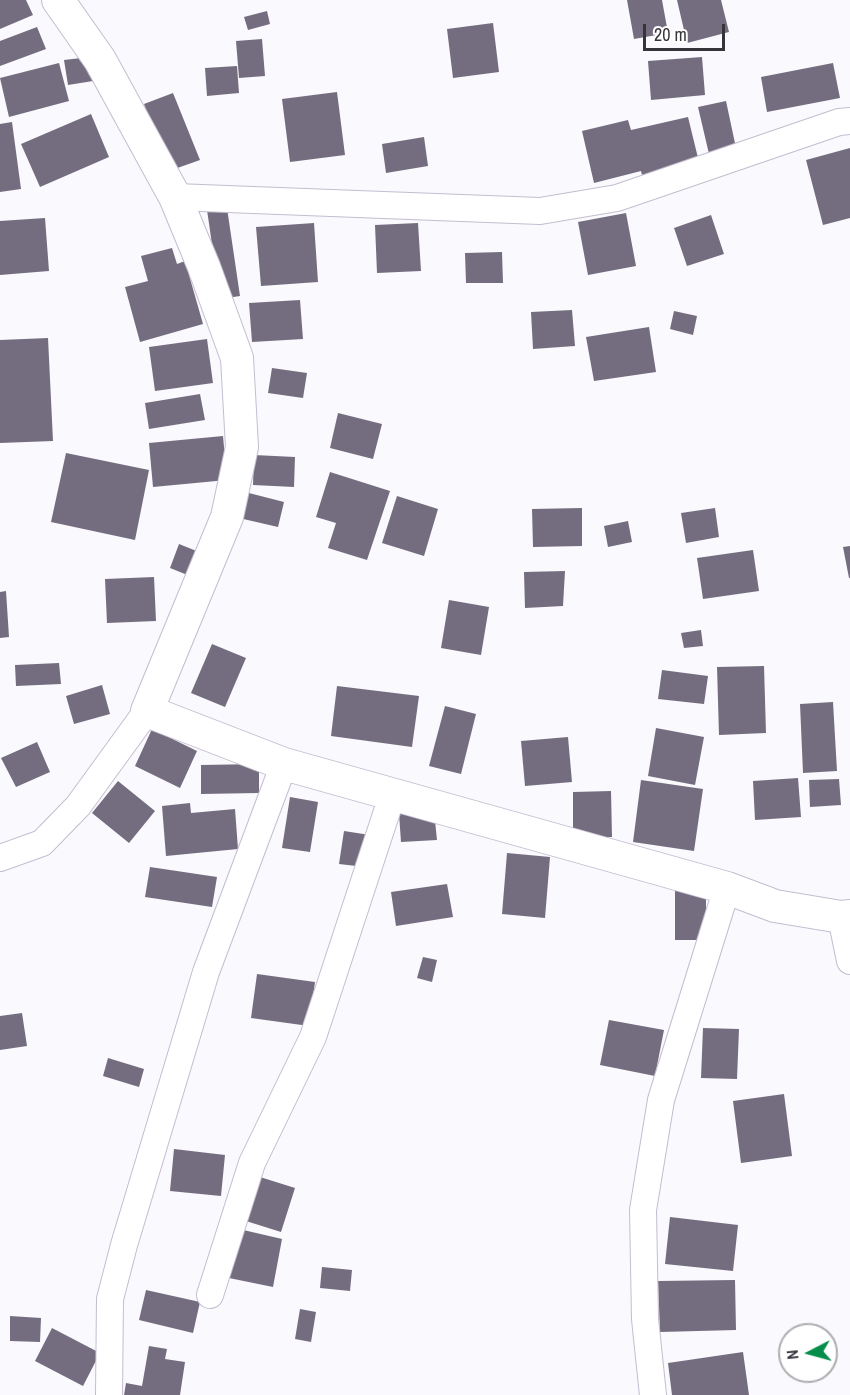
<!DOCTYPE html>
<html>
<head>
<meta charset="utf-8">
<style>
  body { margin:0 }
  #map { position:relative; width:850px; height:1395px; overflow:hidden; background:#faf9fd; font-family:"Archivo Narrow",sans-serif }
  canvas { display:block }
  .north { position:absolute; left:778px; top:1323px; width:60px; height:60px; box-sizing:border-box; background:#fff; border:2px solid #afadb0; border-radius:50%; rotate:264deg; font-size:16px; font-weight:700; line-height:24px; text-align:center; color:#36333a }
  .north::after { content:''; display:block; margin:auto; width:21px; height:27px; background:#078d4b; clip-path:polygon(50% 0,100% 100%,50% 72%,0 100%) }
  .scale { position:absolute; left:643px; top:24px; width:82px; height:27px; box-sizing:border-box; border:3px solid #36333a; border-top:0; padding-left:8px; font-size:18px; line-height:21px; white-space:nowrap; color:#36333a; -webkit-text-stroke:4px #fff; paint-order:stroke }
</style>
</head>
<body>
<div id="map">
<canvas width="850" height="1395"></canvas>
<div class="north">N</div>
<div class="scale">20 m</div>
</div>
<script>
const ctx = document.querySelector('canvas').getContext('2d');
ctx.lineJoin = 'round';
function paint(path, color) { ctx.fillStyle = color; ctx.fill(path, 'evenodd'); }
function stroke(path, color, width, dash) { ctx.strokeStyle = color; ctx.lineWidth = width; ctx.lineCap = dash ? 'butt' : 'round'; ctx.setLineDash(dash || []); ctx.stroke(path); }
paint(new Path2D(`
  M0,0h26l7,15 -33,14z
  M627,0h35l6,33 -34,6z
  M677,0h44l8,32 -42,11z
  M267,11l3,13 -22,6 -4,-13z
  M493,23l6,49 -46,6 -6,-49z
  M37,27l9,22 -46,17v-25z
  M262,39l3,37 -26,2 -3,-37z
  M90,57l3,24 -25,4 -4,-25z
  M702,57l3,38 -54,5 -3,-39z
  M59,63l10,38 -60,16 -9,-39z
  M833,63l7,35 -73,14 -6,-35z
  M237,66l2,27 -32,3 -2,-28z
  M337,92l8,63 -55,7 -8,-63z
  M173,93l27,67 -31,11 -25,-67z
  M726,101l10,47 -27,6 -11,-47z
  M91,114l18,43 -69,30 -19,-43z
  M688,117l11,45 -57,13 -1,-4 -47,12 -12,-52 46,-11 3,10z
  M12,122l9,67 -21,3v-68z
  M424,137l4,29 -42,7 -4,-29z
  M850,148v70l-27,7 -17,-65z
  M227,208l13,88 -20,3 -13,-89z
  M626,213l10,53 -48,9 -10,-53z
  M711,215l13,39 -37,12 -13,-38z
  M45,218l4,53 -49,4v-54z
  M314,223l4,59 -57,4 -5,-59z
  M418,223l3,48 -44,2 -2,-48z
  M172,248l5,16 8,-3 18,63 -63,18 -15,-55 23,-6 -7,-25z
  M502,252l1,31h-37l-1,-30z
  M300,300l3,39 -51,3 -3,-39z
  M572,310l3,36 -42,3 -2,-37z
  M674,311l23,5 -4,19 -23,-6z
  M649,327l7,45 -62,9 -8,-44z
  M48,338l5,103 -53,2v-103z
  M207,339l6,44 -58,8 -6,-44z
  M272,368l35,5 -4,25 -35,-5z
  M200,394l5,26 -56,9 -4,-26z
  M338,413l44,11 -9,35 -43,-11z
  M223,436l4,44 -74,7 -4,-44z
  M66,453l83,17 -14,70 -84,-18z
  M254,455l41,2 -1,30 -41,-2z
  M330,472l60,19 -23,69 -39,-12 8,-25 -20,-6z
  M245,492l39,10 -6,25 -39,-9z
  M397,496l41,13 -14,47 -42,-13z
  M582,508v38l-49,1 -1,-38z
  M715,508l4,29 -33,6 -5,-30z
  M628,521l4,21 -24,5 -4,-21z
  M179,544l20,8 -9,24 -20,-8z
  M850,546v32h-1l-6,-31z
  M753,550l6,41 -56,8 -6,-41z
  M565,571l-2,35 -38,2 -1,-36z
  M154,577l2,44 -49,2 -2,-44z
  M6,591l3,46 -9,1v-46z
  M449,600l40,7 -8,48 -40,-7z
  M701,630l2,16 -19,2 -3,-15z
  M212,644l34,14 -21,49 -34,-14z
  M59,663l2,21 -45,2 -1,-21z
  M764,666l2,67 -47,2 -2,-68z
  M662,670l46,6 -4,28 -46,-5z
  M102,685l8,29 -36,10 -8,-28z
  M337,686l82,10 -7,51 -81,-11z
  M833,702l4,69 -34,2 -3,-69z
  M445,706l31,8 -15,60 -32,-8z
  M656,728l48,9 -9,48 -47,-9z
  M152,729l45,22 -17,37 -45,-22z
  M568,737l4,45 -47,4 -4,-45z
  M37,742l13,30 -34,15 -15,-29z
  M259,764v29l-58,1v-29z
  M798,778l3,39 -46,3 -2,-39z
  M839,779l2,26 -31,2 -1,-27z
  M641,780l62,9 -9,62 -61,-9z
  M118,781l37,30 -26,32 -37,-30z
  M611,791l1,46 -39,1v-46z
  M290,797l28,5 -8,50 -28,-4z
  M190,803l1,10 44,-4 3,40 -72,7 -4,-50z
  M434,811l3,29 -36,2 -2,-28z
  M344,831l26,4 -5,32 -26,-3z
  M507,853l43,4 -5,61 -43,-4z
  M150,867l67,10 -5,30 -67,-10z
  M447,884l6,33 -57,9 -5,-34z
  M675,887h31v53h-31z
  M423,957l14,3 -5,22 -15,-4z
  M257,974l58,8 -6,44 -58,-8z
  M22,1013l5,33 -27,4v-34z
  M609,1020l55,10 -9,46 -55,-11z
  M703,1028l36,1 -2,50 -36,-1z
  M108,1058l36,11 -5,18 -36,-11z
  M784,1094l8,62 -51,7 -8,-62z
  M174,1149l51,6 -4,41 -51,-5z
  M260,1177l35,11 -14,44 -35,-11z
  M670,1217l68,8 -5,46 -68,-7z
  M239,1229l43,10 -9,48 -44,-9z
  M322,1267l30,3 -2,21 -30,-3z
  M735,1280l1,50 -76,2 -2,-51z
  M146,1290l54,12 -7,31 -54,-13z
  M300,1309l16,3 -5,30 -16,-3z
  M10,1316l31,2 -1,24 -30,-1z
  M52,1328l48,25 -17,33 -48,-25z
  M149,1346l18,3 -2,10 20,3 -5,33h-56l2,-12 16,3z
  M743,1352l6,43h-77l-4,-32z`), '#746d7f');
const minor = new Path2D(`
  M175,197l365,14 77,-13 222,-76 11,-1
  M0,858l42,-15 36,-37 69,-95
  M841,917l9,44
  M210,1295l42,-132 61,-126 80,-244
  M109,1395l1,-96 14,-54 82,-273 78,-208
  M653,1395l-8,-76 -2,-109 18,-110 66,-212`);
const tertiary = new Path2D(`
  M58,0l42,60 75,137 29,70 33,91 5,89 -15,70 -80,194 137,53 443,124 48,18 66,11 9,-1`);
stroke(minor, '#c4bdd0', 28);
stroke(tertiary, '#c4bdd0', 34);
stroke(minor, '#fff', 26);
stroke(tertiary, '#fff', 32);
</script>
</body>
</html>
